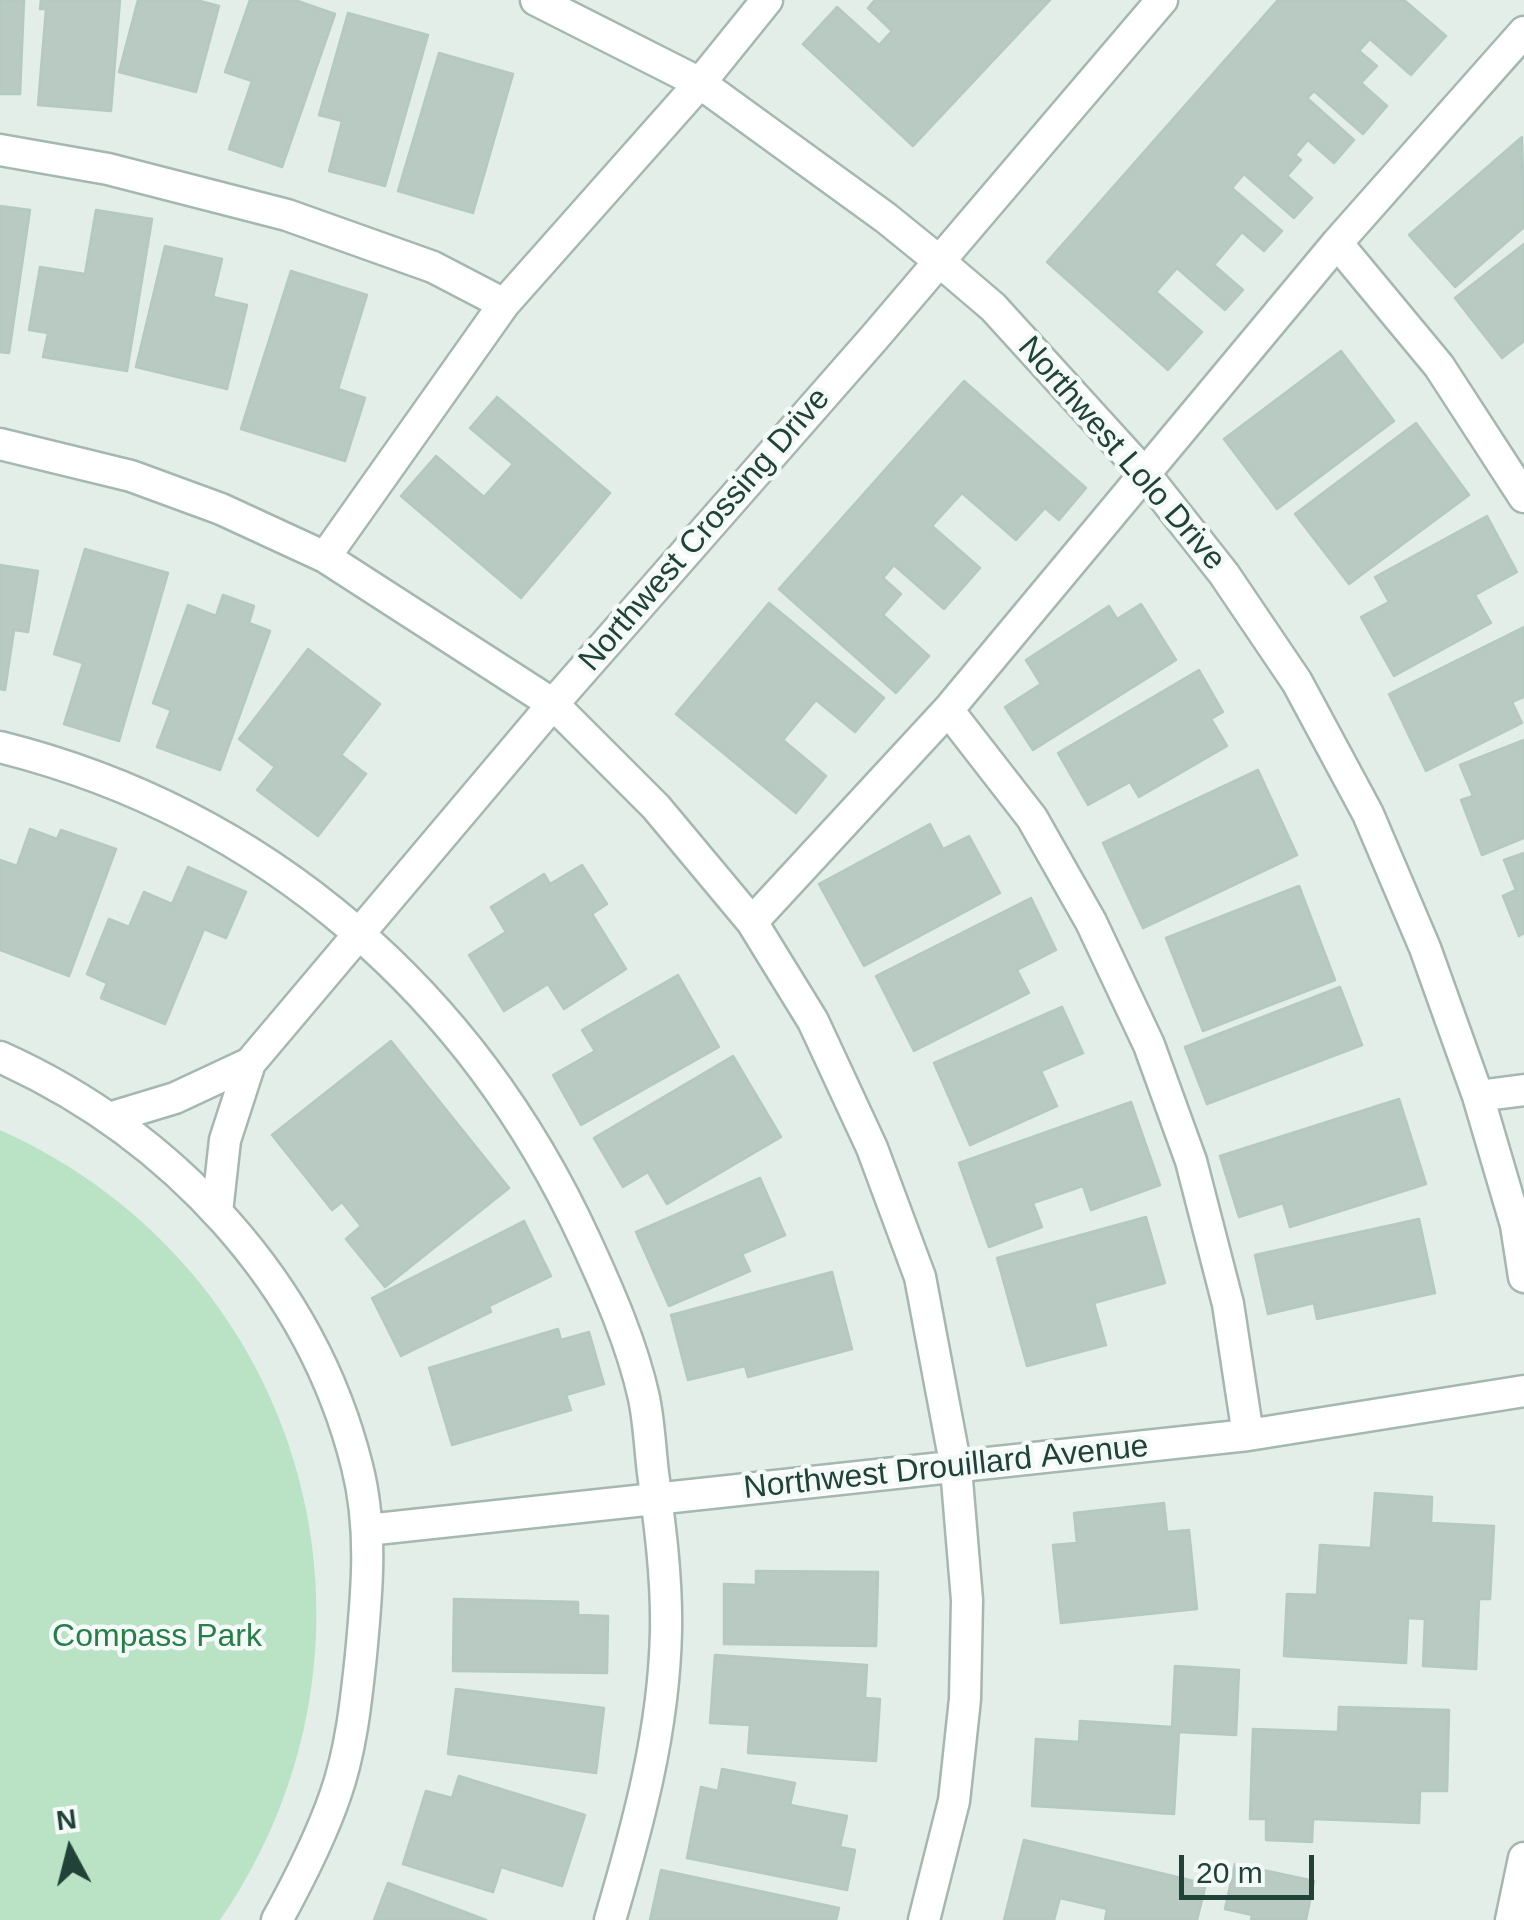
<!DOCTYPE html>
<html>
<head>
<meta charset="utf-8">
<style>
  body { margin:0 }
  #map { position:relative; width:1524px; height:1920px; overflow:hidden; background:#e3eee9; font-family:Helvetica,sans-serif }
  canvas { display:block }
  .north { position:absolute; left:20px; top:1800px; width:100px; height:100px; -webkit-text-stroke:8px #f4faf7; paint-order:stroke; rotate:353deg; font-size:28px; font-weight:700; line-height:40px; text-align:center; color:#204239 }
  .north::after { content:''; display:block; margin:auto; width:35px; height:45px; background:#204239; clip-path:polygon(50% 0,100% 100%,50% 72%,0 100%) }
  .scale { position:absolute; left:1179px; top:1855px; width:135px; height:45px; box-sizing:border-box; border:5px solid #204239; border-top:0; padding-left:12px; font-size:30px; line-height:35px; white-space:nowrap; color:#204239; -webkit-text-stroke:8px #f4faf7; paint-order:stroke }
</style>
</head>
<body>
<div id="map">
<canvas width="1524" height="1920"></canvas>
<div class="north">N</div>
<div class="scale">20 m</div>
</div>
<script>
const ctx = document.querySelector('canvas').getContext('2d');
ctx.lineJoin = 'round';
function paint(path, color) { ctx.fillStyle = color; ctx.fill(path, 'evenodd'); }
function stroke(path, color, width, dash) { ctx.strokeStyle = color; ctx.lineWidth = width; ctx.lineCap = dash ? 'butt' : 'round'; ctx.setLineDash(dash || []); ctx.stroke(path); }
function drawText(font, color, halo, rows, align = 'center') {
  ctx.font = font + ' Helvetica,sans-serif'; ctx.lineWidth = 9; ctx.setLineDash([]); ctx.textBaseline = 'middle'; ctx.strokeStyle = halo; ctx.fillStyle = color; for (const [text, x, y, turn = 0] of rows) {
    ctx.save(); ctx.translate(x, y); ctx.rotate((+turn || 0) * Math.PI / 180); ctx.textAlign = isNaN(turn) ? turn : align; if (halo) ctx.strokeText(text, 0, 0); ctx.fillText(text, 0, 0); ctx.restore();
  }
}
paint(new Path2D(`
  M0,1130c308,138 411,512 220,790h-220z`), '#bae2c5');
const building = new Path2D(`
  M0,0h24l-4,94h-20z
  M41,0h79l-9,111 -73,-6 8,-96h-6z
  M138,0h58l23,6 -23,86 -77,-20z
  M250,0h45l40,14 -53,153 -53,-18 23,-68 -27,-9z
  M875,0h175l-137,146 -110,-102 34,-37 42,38 13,-14 -24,-23z
  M1278,0h126l42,36 -35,39 -41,-36 -11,12 18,15 -16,17 26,23 -24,28 -49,-43 -7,7 47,42 -20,23 -26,-23 -13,15 6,5 -14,16 25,22 -18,20 -50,-44 -12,14 50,43 -18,20 -22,-19 -28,33 29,25 -18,20 -48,-42 -21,24 46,40 -34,38 -121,-108z
  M348,13l80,22 -43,151 -56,-15 13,-50 -23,-6z
  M439,53l74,21 -40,139 -75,-22z
  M1522,137l2,90 -69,60 -46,-52z
  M0,206l30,4 -21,143 -9,-1z
  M96,210l56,9 -25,152 -84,-14 5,-24 -19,-3 11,-63 45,7z
  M1524,244v97l-22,17 -47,-60z
  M165,246l57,13 -9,38 34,8 -20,84 -91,-22z
  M291,271l76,24 -29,94 27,9 -20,63 -104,-32z
  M1341,351l53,70 -117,88 -53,-70z
  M964,381l122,107 -27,32 -14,-12 -29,32 -54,-47 -30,33 48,42 -36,41 -50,-44 -11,13 18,16 -18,21 46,41 -33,37 -117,-104z
  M497,397l113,96 -89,105 -120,-102 35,-40 48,41 29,-33 -43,-36z
  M1416,423l53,72 -120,89 -54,-70z
  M1487,516l30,56 -42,23 16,28 -97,53 -33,-59 28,-15 -14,-25z
  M85,549l83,24 -49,168 -55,-17 19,-61 -29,-9z
  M0,565l38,6 -10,61 -14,-2 -9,60 -5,-1z
  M223,595l31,11 -5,17 21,8 -50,139 -63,-23 14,-37 -18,-7 35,-98 28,11z
  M769,603l115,95 -29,34 -39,-32 -33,40 43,36 -30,37 -120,-99z
  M1141,604l35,56 -143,90 -28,-43 36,-23 -15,-24 83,-54 8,13z
  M1524,627v70l-12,5 10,21 -96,48 -37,-77z
  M308,649l72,55 -39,51 25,19 -48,62 -61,-46 18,-23 -36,-28z
  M1199,670l24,42 -12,7 16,27 -88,51 -9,-15 -42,23 -30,-52z
  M1524,740v98l-42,17 -21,-55 12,-4 -13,-31z
  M1258,770l39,85 -154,73 -40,-85z
  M930,824l13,25 26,-13 31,57 -136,73 -45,-82z
  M30,829l27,10 4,-9 55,19 -47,127 -69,-26v-90l17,6z
  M1524,853v80l-5,3 -16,-40 13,-6 -12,-30z
  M582,865l25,39 -15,10 34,55 -62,40 -16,-25 -44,27 -35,-56 37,-23 -15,-25 53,-33 6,10z
  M188,867l58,25 -20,46 -22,-9 -39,95 -64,-26 6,-15 -20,-9 22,-55 20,8 15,-35 28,12z
  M1299,886l36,94 -132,51 -37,-93z
  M1031,898l25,52 -39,20 12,23 -115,58 -38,-75z
  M678,975l41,72 -138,78 -28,-50 42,-24 -13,-21z
  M1340,987l22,58 -155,59 -22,-57z
  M1062,1007l21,46 -42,18 16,35 -87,39 -36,-82z
  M391,1041l118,147 -124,99 -39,-48 15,-13 -19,-24 -10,8 -60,-75z
  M733,1056l48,81 -114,67 -19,-32 -25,15 -29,-49z
  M1399,1099l27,85 -136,43 -7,-24 -44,14 -19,-61z
  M1131,1102l29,83 -69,25 -8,-24 -50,17 9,24 -53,20 -30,-84z
  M760,1178l25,57 -43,19 8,17 -81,35 -33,-74z
  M1146,1217l19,66 -71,20 12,42 -79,21 -30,-108z
  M1419,1219l16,74 -118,26 -3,-16 -46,11 -13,-59z
  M524,1221l27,55 -62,30 2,6 -90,44 -29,-58z
  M832,1272l20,77 -104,28 -3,-11 -57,14 -17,-65z
  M558,1329l3,11 28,-8 15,52 -38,11 5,15 -119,35 -23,-77z
  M1375,1493l57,4 -1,26 63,3 -4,73h-11l-3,70 -53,-3 2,-47 -17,-1 -2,45 -122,-7 3,-62 30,1 3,-50 51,3z
  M1164,1503l3,29 22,-2 8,79 -136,14 -8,-78 24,-2 -3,-30z
  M756,1571l122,1 -2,74 -152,-2v-60l32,1z
  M454,1599l124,3v13l30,1 -1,57 -154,-2z
  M715,1655l152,10 -2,33 15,1 -4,62 -128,-8 2,-28 -40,-2z
  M1175,1666l64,4 -3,65 -57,-3 -5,82 -142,-8 4,-67 43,3 1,-21 92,6z
  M456,1689l148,19 -8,65 -148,-19z
  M1339,1707l110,3 -2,81h-27l-1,32 -106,-4 -1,23 -46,-2v-21h-16l3,-90 85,3z
  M722,1769l73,14 -5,22 57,11 -7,31 15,3 -8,40 -160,-32 14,-71 17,4z
  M459,1776l126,39 -23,71 -61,-19 -8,25 -90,-28 23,-73 26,7z
  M1024,1840l182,44 -9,36h-92l2,-11 -47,-11 -6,22h-50z
  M1235,1864l79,17 -8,39h-55l1,-5 -27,-6z
  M661,1870l178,38 -3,12h-186z
  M388,1883l98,37h-112z`);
paint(building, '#b8cac2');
stroke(building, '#b4c9c1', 2.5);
const minor = new Path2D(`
  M536,0l164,83 186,135 53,43 54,46 92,101 60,66 79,100 73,108 71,132 57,134 53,148 38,129 8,52
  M0,150l108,19 179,46 146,52 71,37
  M1337,243l102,123 85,131
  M0,444l131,32 90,33 104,48 228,147 103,103 96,115 61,99 59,127 48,129 36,191 11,132 -2,99 -11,102 -30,119
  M325,557l179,-253 196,-221 67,-83
  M948,710l84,108 59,104 58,123 42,116 37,143 20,131
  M0,747c267,67 472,247 586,495 23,50 46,102 58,156 5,24 6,50 9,75 7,53 14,105 13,158 -2,100 -28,194 -56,289
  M752,922l196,-212 389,-467 187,-211
  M0,1057c171,77 311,225 357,409 16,62 10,126 4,189 -5,47 -10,96 -26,141 -15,43 -36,84 -58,124
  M1478,1096l46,-6
  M109,1118l66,-20 75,-35
  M217,1212l8,-72 25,-77 303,-359 321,-366 288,-338
  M367,1530l881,-95 276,-44
  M1511,1920l13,-62`);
stroke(minor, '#a5b7b1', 35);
stroke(minor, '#fff', 30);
drawText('32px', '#204239', '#f4faf7', [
  ["Northwest Lolo Drive",1121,454,49],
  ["Northwest Crossing Drive",705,530,-49],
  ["Northwest Drouillard Avenue",946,1468,-6]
]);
drawText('32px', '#267e48', '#f4faf7', [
  ["Compass Park",157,1637]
]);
</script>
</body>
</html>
